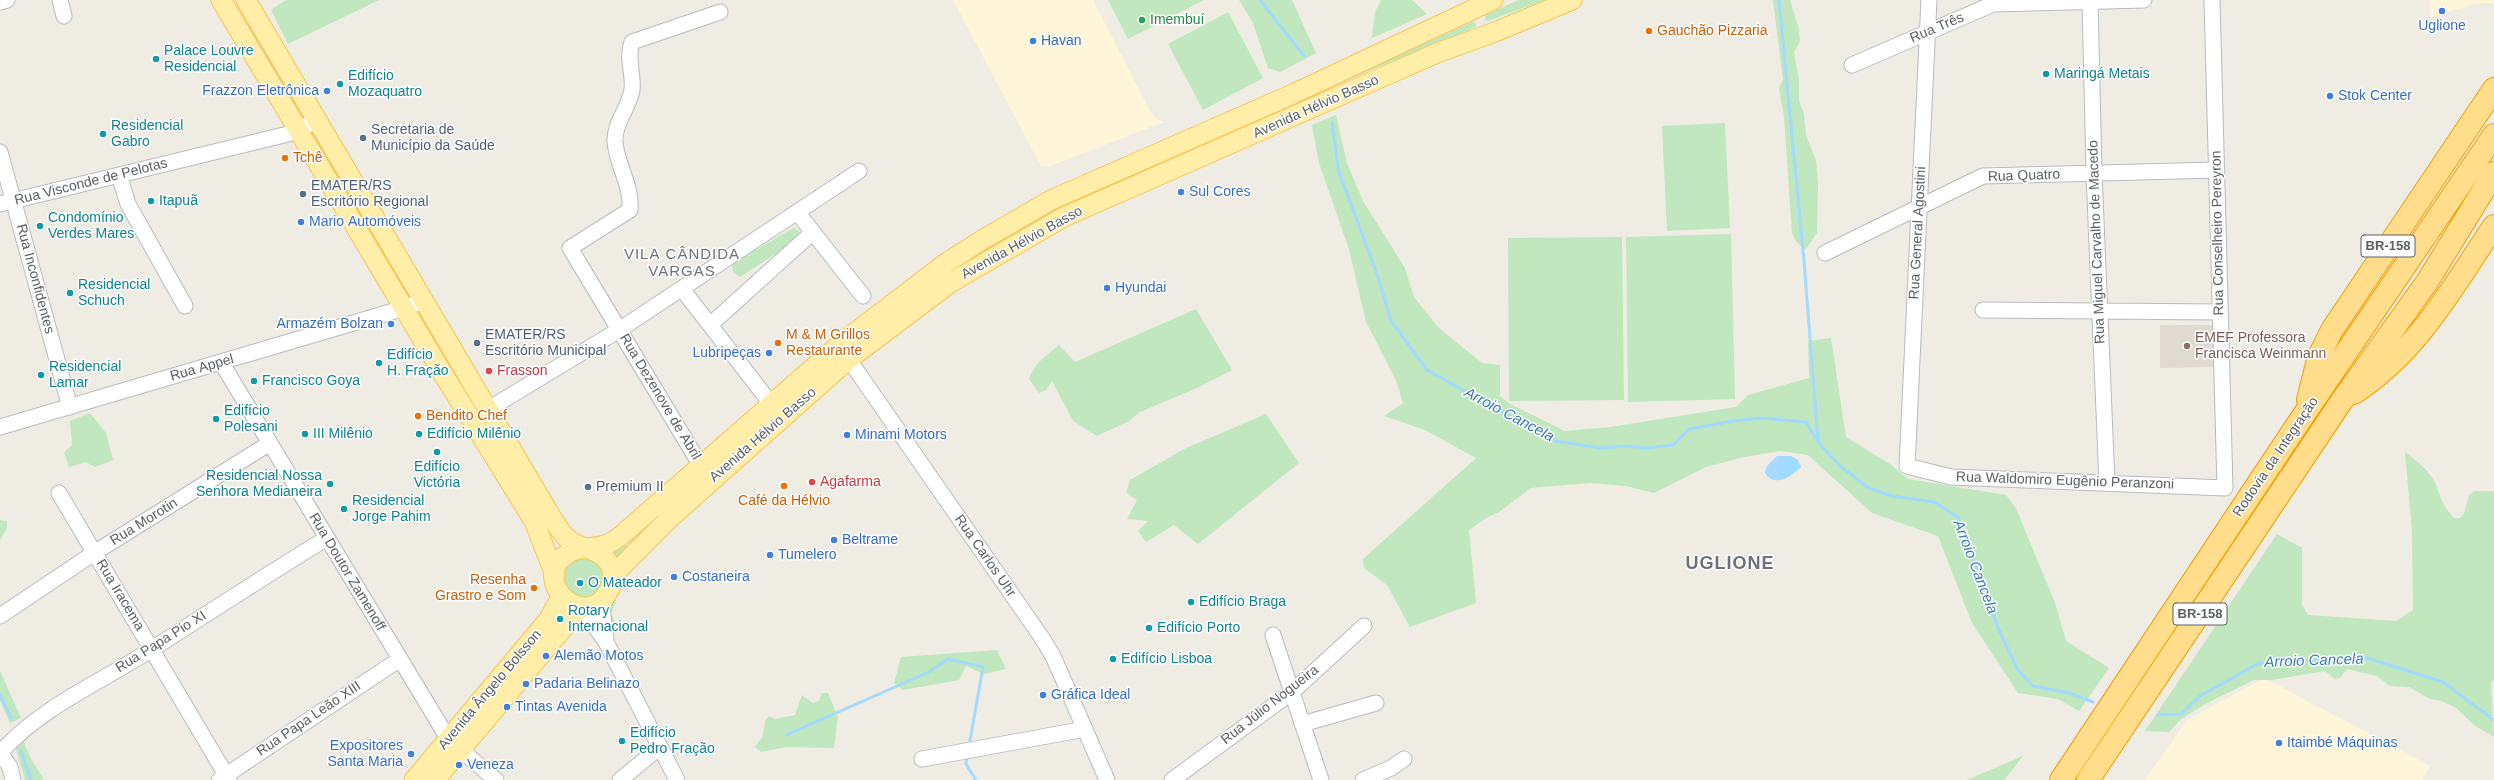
<!DOCTYPE html>
<html>
<head>
<meta charset="utf-8">
<style>
  body { margin:0 }
  canvas { display:block; background:#efece3 }
</style>
</head>
<body>
<canvas width="2494" height="780"></canvas>
<script>
const ctx = document.querySelector('canvas').getContext('2d');
ctx.lineJoin = 'round';
function paint(path, color) { ctx.fillStyle = color; ctx.fill(path, 'evenodd'); }
function stroke(path, color, width, dash) { ctx.strokeStyle = color; ctx.lineWidth = width; ctx.lineCap = dash ? 'butt' : 'round'; ctx.setLineDash(dash || []); ctx.stroke(path); }
function drawText(font, color, halo, rows, align = 'center') {
  ctx.font = font + ' Helvetica,sans-serif'; ctx.lineWidth = 3; ctx.setLineDash([]); ctx.textBaseline = 'middle'; ctx.strokeStyle = halo; ctx.fillStyle = color; for (const [text, x, y, turn = 0] of rows) {
    ctx.save(); ctx.translate(x, y); ctx.rotate((+turn || 0) * Math.PI / 180); ctx.textAlign = isNaN(turn) ? turn : align; if (halo) ctx.strokeText(text, 0, 0); ctx.fillText(text, 0, 0); ctx.restore();
  }
}
paint(new Path2D(`
  M953,0h140l57,111 7,8 7,3 -114,44h-9z
  M2429,0h65v3h-18l-45,15z
  M2264,678l166,88 -8,14h-277l42,-60z`), '#fff5d8');
paint(new Path2D(`
  M2160,325h55v42l-55,1z`), '#dfdbd1');
paint(new Path2D(`
  M286,0h93l-91,44 -17,-34z
  M1108,0h96l-76,39z
  M1239,0h53l24,53 -36,19 -12,-4 -15,-45z
  M1381,0h31l15,14 -55,24 3,-26z
  M1518,0h27l-57,21 -3,-1 1,-5z
  M1773,0h17l9,30 1,12 -6,10 5,28v21l5,13 2,21 10,26 2,21 -1,51 -12,17 -10,-10 -3,-7 -8,-117 -5,-28 4,-8z
  M1228,12l35,66 -60,32 -35,-66z
  M1474,21l3,5c-40,19 -81,33 -121,50 -164,70 -335,139 -476,250l-2,-2c175,-140 395,-210 596,-303z
  M251,23l54,94 -5,1 -55,-91z
  M1336,115l11,48 16,38 42,67 9,29 24,30 44,36 18,2v31l10,8 55,27 45,-4 126,-20 12,-12 61,-17 -1,-37 23,-3 15,99 44,27 18,15 98,16 10,13 39,95 11,38 43,27 -30,43 -21,-12 -40,-6 -46,-70 -34,-87 -66,-23 -64,-58 -27,-4 -37,6 -38,10 -52,26 -28,-7 -36,-3 -59,5 -32,24 -13,6 -17,12 7,73 -66,24 -23,-42 -23,-17 -1,-9 113,-101 -51,-28 -41,-14 19,-13 -7,-23 -30,-58 -17,-73 -30,-86 -7,-38z
  M1725,123l5,105 -63,3 -5,-105z
  M311,128l99,166 -7,4 -94,-165z
  M793,228l6,3 1,7 -60,39 -7,-5 -1,-8z
  M1731,234l4,165 -107,3 -2,-165z
  M1622,237l2,163 -115,1 -1,-163z
  M1196,309l36,61 -35,18 -57,24 -11,9 -32,15 -24,-15 -21,-40 -6,9 -7,3 -10,-14c6,-17 17,-23 30,-34l16,17z
  M418,314h3l30,47 -6,4z
  M90,413l16,20 7,27 -18,7 -9,-5 -17,5 -5,-15 8,-7 -2,-24z
  M1266,414l33,49 -101,81 -24,-19 -28,17 -8,-11 10,-10 -21,-2 10,-19 -11,-7 4,-13 56,-32z
  M2405,452c10,7 25,19 30,31 8,18 4,18 19,35h6l4,-4 5,-19 5,-4h20v190l-3,1 3,55 -20,-12 -18,-17 -14,-7 -12,-2 -21,-12 -19,-1 -13,-10 -30,-7 -7,9 -5,1 -10,-8 -53,9h-18l-47,23 -26,16 -12,13 -24,-1 132,-197 25,14v57l6,10 88,6 17,-11 -1,-78z
  M0,520l7,1v7l-7,12z
  M624,542l4,5 -15,15 -8,-9z
  M563 578a20 20 0 1 1 40 0a20 20 0 1 1-40 0Z
  M614,601l2,1 -5,12 6,13 -2,4 -9,-15 1,-7z
  M997,650l9,19 -22,5 -18,-8 -7,14 -56,10 -9,-7 7,-26z
  M0,671l21,47 -11,5 -10,-22z
  M822,693h6l10,24 -4,31 -47,-1 -26,5 -6,-5 8,-11 2,-15 4,-5 6,3 20,-4 7,-20 11,8 6,-2z
  M24,740c2,14 13,27 20,40h-19l-10,-34z
  M2023,756l-19,24h-37z`), '#c0e7be');
paint(new Path2D(`
  M1777,456h14l7,4 3,7c-10,10 -26,21 -36,6l2,-7z`), '#a3daff');
stroke(new Path2D(`
  M1260,0l44,56
  M1779,0l25,261 14,179
  M1332,122l7,50 38,102 14,47 36,49 128,71 47,7 24,-2 21,2 26,-3 16,-16 44,-8 29,-3 44,4 12,20 21,23 28,22 24,9 43,6 24,15 40,111 20,42 15,16 36,7 24,9
  M0,695l11,23
  M2158,715l23,-1 19,-18 59,-33 108,-5 76,24 51,38
  M786,735l143,-63 19,-13 35,8 -14,79
  M21,751l10,29
  M967,755l-1,9 10,16`), '#a3daff', 3);
const minor = new Path2D(`
  M60,0l4,16
  M1929,0l-22,466 44,11 274,11
  M2090,0l4,173 13,310
  M2212,0l13,488
  M0,2l7,-2
  M1852,65l141,-61 151,-4
  M0,152l70,255
  M119,175l9,29 57,102
  M0,204l288,-70 30,-14
  M797,212l66,84
  M1825,253l158,-77 234,-6
  M682,289l90,116
  M1983,310l237,2
  M710,325l103,-93
  M843,351l199,287 11,18 54,124
  M221,362l228,378
  M487,410l132,-80 240,-159
  M0,427l404,-119 19,-7
  M701,466l-131,-218 60,-38c2,-25 -13,-44 -15,-68 -1,-19 14,-34 17,-52 2,-16 -6,-32 0,-48l88,-30
  M59,493l170,287
  M581,607l25,35 71,138
  M0,616l94,-63 176,-110
  M1273,635l48,145
  M606,639l-4,-32 5,-12
  M1302,724l74,-21
  M461,750l35,30
  M0,753c42,-47 100,-70 152,-104 58,-37 116,-75 175,-111
  M0,753l10,14 3,13
  M922,759l163,-30
  M219,780l181,-121
  M620,780l40,-33
  M1172,780l120,-88 72,-66
  M1363,780l28,-12 13,-9`);
const major = new Path2D(`
  M221,0l219,369 94,152 21,54
  M246,0l306,518c5,8 10,16 17,22 13,10 34,8 42,27 3,7 2,16 -2,23 -22,45 -82,-10 -42,-36 11,-8 26,-5 38,-9 7,-2 13,-7 18,-11l222,-194 101,-77 36,-23 69,-40 242,-106 200,-94
  M613,575l57,-57 179,-159 101,-76 114,-66 373,-164 58,-21 77,-32
  M414,780l135,-161 12,-22
  M435,780l146,-173`);
const highway = new Path2D(`
  M2354,393c64,-42 98,-105 140,-167
  M2308,400l11,-44 13,-26 162,-241
  M2061,780l244,-367 189,-278
  M2088,780l253,-378 86,-120 67,-109`);
stroke(minor, '#b8bbc0', 17);
stroke(major, '#f7c453', 21);
stroke(highway, '#f29e00', 24);
stroke(minor, '#fff', 15);
stroke(major, '#ffeea8', 19);
stroke(highway, '#ffdd8a', 22);
for (const [x, y, r, color] of [
  [2442,11,4,"#3f7fe0"],
  [1142,20,4,"#2e9e5b"],
  [1649,31,4,"#e8710a"],
  [1033,41,4,"#3f7fe0"],
  [156,59,4,"#0f9aa8"],
  [2046,74,4,"#0f9aa8"],
  [340,84,4,"#0f9aa8"],
  [327,91,4,"#3f7fe0"],
  [2330,96,4,"#3f7fe0"],
  [103,134,4,"#0f9aa8"],
  [363,138,4,"#5c6f8a"],
  [285,158,4,"#e8710a"],
  [1181,192,4,"#3f7fe0"],
  [303,194,4,"#5c6f8a"],
  [151,201,4,"#0f9aa8"],
  [301,222,4,"#3f7fe0"],
  [40,226,4,"#0f9aa8"],
  [1107,288,4,"#3f7fe0"],
  [70,293,4,"#0f9aa8"],
  [391,324,4,"#3f7fe0"],
  [477,343,4,"#5c6f8a"],
  [778,343,4,"#e8710a"],
  [2187,346,4,"#8d6e63"],
  [769,353,4,"#3f7fe0"],
  [379,363,4,"#0f9aa8"],
  [489,371,4,"#e0444e"],
  [41,375,4,"#0f9aa8"],
  [254,381,4,"#0f9aa8"],
  [418,416,4,"#e8710a"],
  [216,419,4,"#0f9aa8"],
  [305,434,4,"#0f9aa8"],
  [419,434,4,"#0f9aa8"],
  [847,435,4,"#3f7fe0"],
  [437,452,4,"#0f9aa8"],
  [812,482,4,"#e0444e"],
  [330,484,4,"#0f9aa8"],
  [784,486,4,"#e8710a"],
  [588,487,4,"#5c6f8a"],
  [344,509,4,"#0f9aa8"],
  [834,540,4,"#3f7fe0"],
  [770,555,4,"#3f7fe0"],
  [674,577,4,"#3f7fe0"],
  [580,583,4,"#0f9aa8"],
  [534,588,4,"#e8710a"],
  [1191,602,4,"#0f9aa8"],
  [560,619,4,"#0f9aa8"],
  [1149,628,4,"#0f9aa8"],
  [546,656,4,"#3f7fe0"],
  [1113,659,4,"#0f9aa8"],
  [526,684,4,"#3f7fe0"],
  [1043,695,4,"#3f7fe0"],
  [507,707,4,"#3f7fe0"],
  [622,741,4,"#0f9aa8"],
  [2279,743,4,"#3f7fe0"],
  [411,754,4,"#3f7fe0"],
  [459,765,4,"#3f7fe0"]
]) { const dot = new Path2D(); dot.arc(x, y, r, 0, 2 * Math.PI); ctx.fillStyle = color; ctx.fill(dot); stroke(dot, '#fff', 1.5); }
for (const [x, y, w] of [
  [2388,246,54],
  [2200,614,54]
]) { const box = new Path2D(); box.roundRect(x - w / 2, y - 11, w, 22, 3); ctx.fillStyle = '#fff'; ctx.fill(box); stroke(box, '#5b6064', 1); }
drawText('bold 13px', '#5b6064', null, [
  ["BR-158",2388,246],
  ["BR-158",2200,614]
]);
drawText('14px', '#27864d', '#fff', [
  ["Imembuí",1150,20]
], 'left');
drawText('14px', '#366cbe', '#fff', [
  ["Uglione",2442,26,"center"],
  ["Havan",1041,41],
  ["Frazzon Eletrônica",319,91,"right"],
  ["Stok Center",2338,96],
  ["Sul Cores",1189,192],
  ["Mario Automóveis",309,222],
  ["Hyundai",1115,288],
  ["Armazém Bolzan",383,324,"right"],
  ["Lubripeças",761,353,"right"],
  ["Minami Motors",855,435],
  ["Beltrame",842,540],
  ["Tumelero",778,555],
  ["Costaneira",682,577],
  ["Alemão Motos",554,656],
  ["Padaria Belinazo",534,684],
  ["Gráfica Ideal",1051,695],
  ["Tintas Avenida",515,707],
  ["Itaimbé Máquinas",2287,743],
  ["Expositores",403,746,"right"],
  ["Santa Maria",403,762,"right"],
  ["Veneza",467,765]
], 'left');
drawText('14px', '#5b6064', '#fff', [
  ["Rua Três",1937,28,-23],
  ["Avenida Hélvio Basso",1316,107,-24],
  ["Rua Quatro",2024,176,-2],
  ["Rua Visconde de Pelotas",91,182,-14],
  ["Rua General Agostini",1918,233,-87],
  ["Rua Conselheiro Pereyron",2218,233,-91],
  ["Rua Miguel Carvalho de Macedo",2097,242,-92],
  ["Avenida Hélvio Basso",1022,243,-29],
  ["Rua Inconfidentes",35,279,75],
  ["Rua Appel",202,368,-16],
  ["Rua Dezenove de Abril",660,397,59],
  ["Avenida Hélvio Basso",763,435,-41],
  ["Rodovia da Integração",2276,457,-56],
  ["Rua Waldomiro Eugênio Peranzoni",2065,481,2],
  ["Rua Morotin",144,522,-32],
  ["Rua Carlos Uhr",985,556,55],
  ["Rua Doutor Zamenoff",347,572,59],
  ["Rua Iracema",120,595,59],
  ["Rua Papa Pio XI",161,642,-32],
  ["Avenida Ângelo Bolsson",490,690,-50],
  ["Rua Júlio Nogueira",1270,705,-38],
  ["Rua Papa Leão XIII",309,719,-34]
]);
drawText('14px', '#c56008', '#fff', [
  ["Gauchão Pizzaria",1657,31],
  ["Tchê",293,158],
  ["M & M Grillos",786,335],
  ["Restaurante",786,351],
  ["Bendito Chef",426,416],
  ["Café da Hélvio",784,501,"center"],
  ["Resenha",526,580,"right"],
  ["Grastro e Som",526,596,"right"]
], 'left');
drawText('14px', '#0d838f', '#fff', [
  ["Palace Louvre",164,51],
  ["Residencial",164,67],
  ["Maringá Metais",2054,74],
  ["Edifício",348,76],
  ["Mozaquatro",348,92],
  ["Residencial",111,126],
  ["Gabro",111,142],
  ["Itapuã",159,201],
  ["Condomínio",48,218],
  ["Verdes Mares",48,234],
  ["Residencial",78,285],
  ["Schuch",78,301],
  ["Edifício",387,355],
  ["H. Fração",387,371],
  ["Residencial",49,367],
  ["Lamar",49,383],
  ["Francisco Goya",262,381],
  ["Edifício",224,411],
  ["Polesani",224,427],
  ["III Milênio",313,434],
  ["Edifício Milênio",427,434],
  ["Edifício",437,467,"center"],
  ["Victória",437,483,"center"],
  ["Residencial Nossa",322,476,"right"],
  ["Senhora Medianeira",322,492,"right"],
  ["Residencial",352,501],
  ["Jorge Pahim",352,517],
  ["O Mateador",588,583],
  ["Edifício Braga",1199,602],
  ["Rotary",568,611],
  ["Internacional",568,627],
  ["Edifício Porto",1157,628],
  ["Edifício Lisboa",1121,659],
  ["Edifício",630,733],
  ["Pedro Fração",630,749]
], 'left');
drawText('14px', '#4e5e75', '#fff', [
  ["Secretaria de",371,130],
  ["Município da Saúde",371,146],
  ["EMATER/RS",311,186],
  ["Escritório Regional",311,202],
  ["EMATER/RS",485,335],
  ["Escritório Municipal",485,351],
  ["Premium II",596,487]
], 'left');
drawText('14px', '#785e54', '#fff', [
  ["EMEF Professora",2195,338],
  ["Francisca Weinmann",2195,354]
], 'left');
drawText('14px', '#be3a42', '#fff', [
  ["Frasson",497,371],
  ["Agafarma",820,482]
], 'left');
ctx.letterSpacing = '1px';
drawText('15px', '#6c7277', '#fff', [
  ["VILA CÂNDIDA",682,255],
  ["VARGAS",682,272]
]);
ctx.letterSpacing = '0px';
drawText('italic 15px', '#3b7ab6', '#fff', [
  ["Arroio Cancela",1509,415,28],
  ["Arroio Cancela",1975,567,69],
  ["Arroio Cancela",2314,661,-2]
]);
ctx.letterSpacing = '1px';
drawText('bold 18px', '#6c7277', '#fff', [
  ["UGLIONE",1730,564]
]);
ctx.letterSpacing = '0px';
</script>
</body>
</html>
